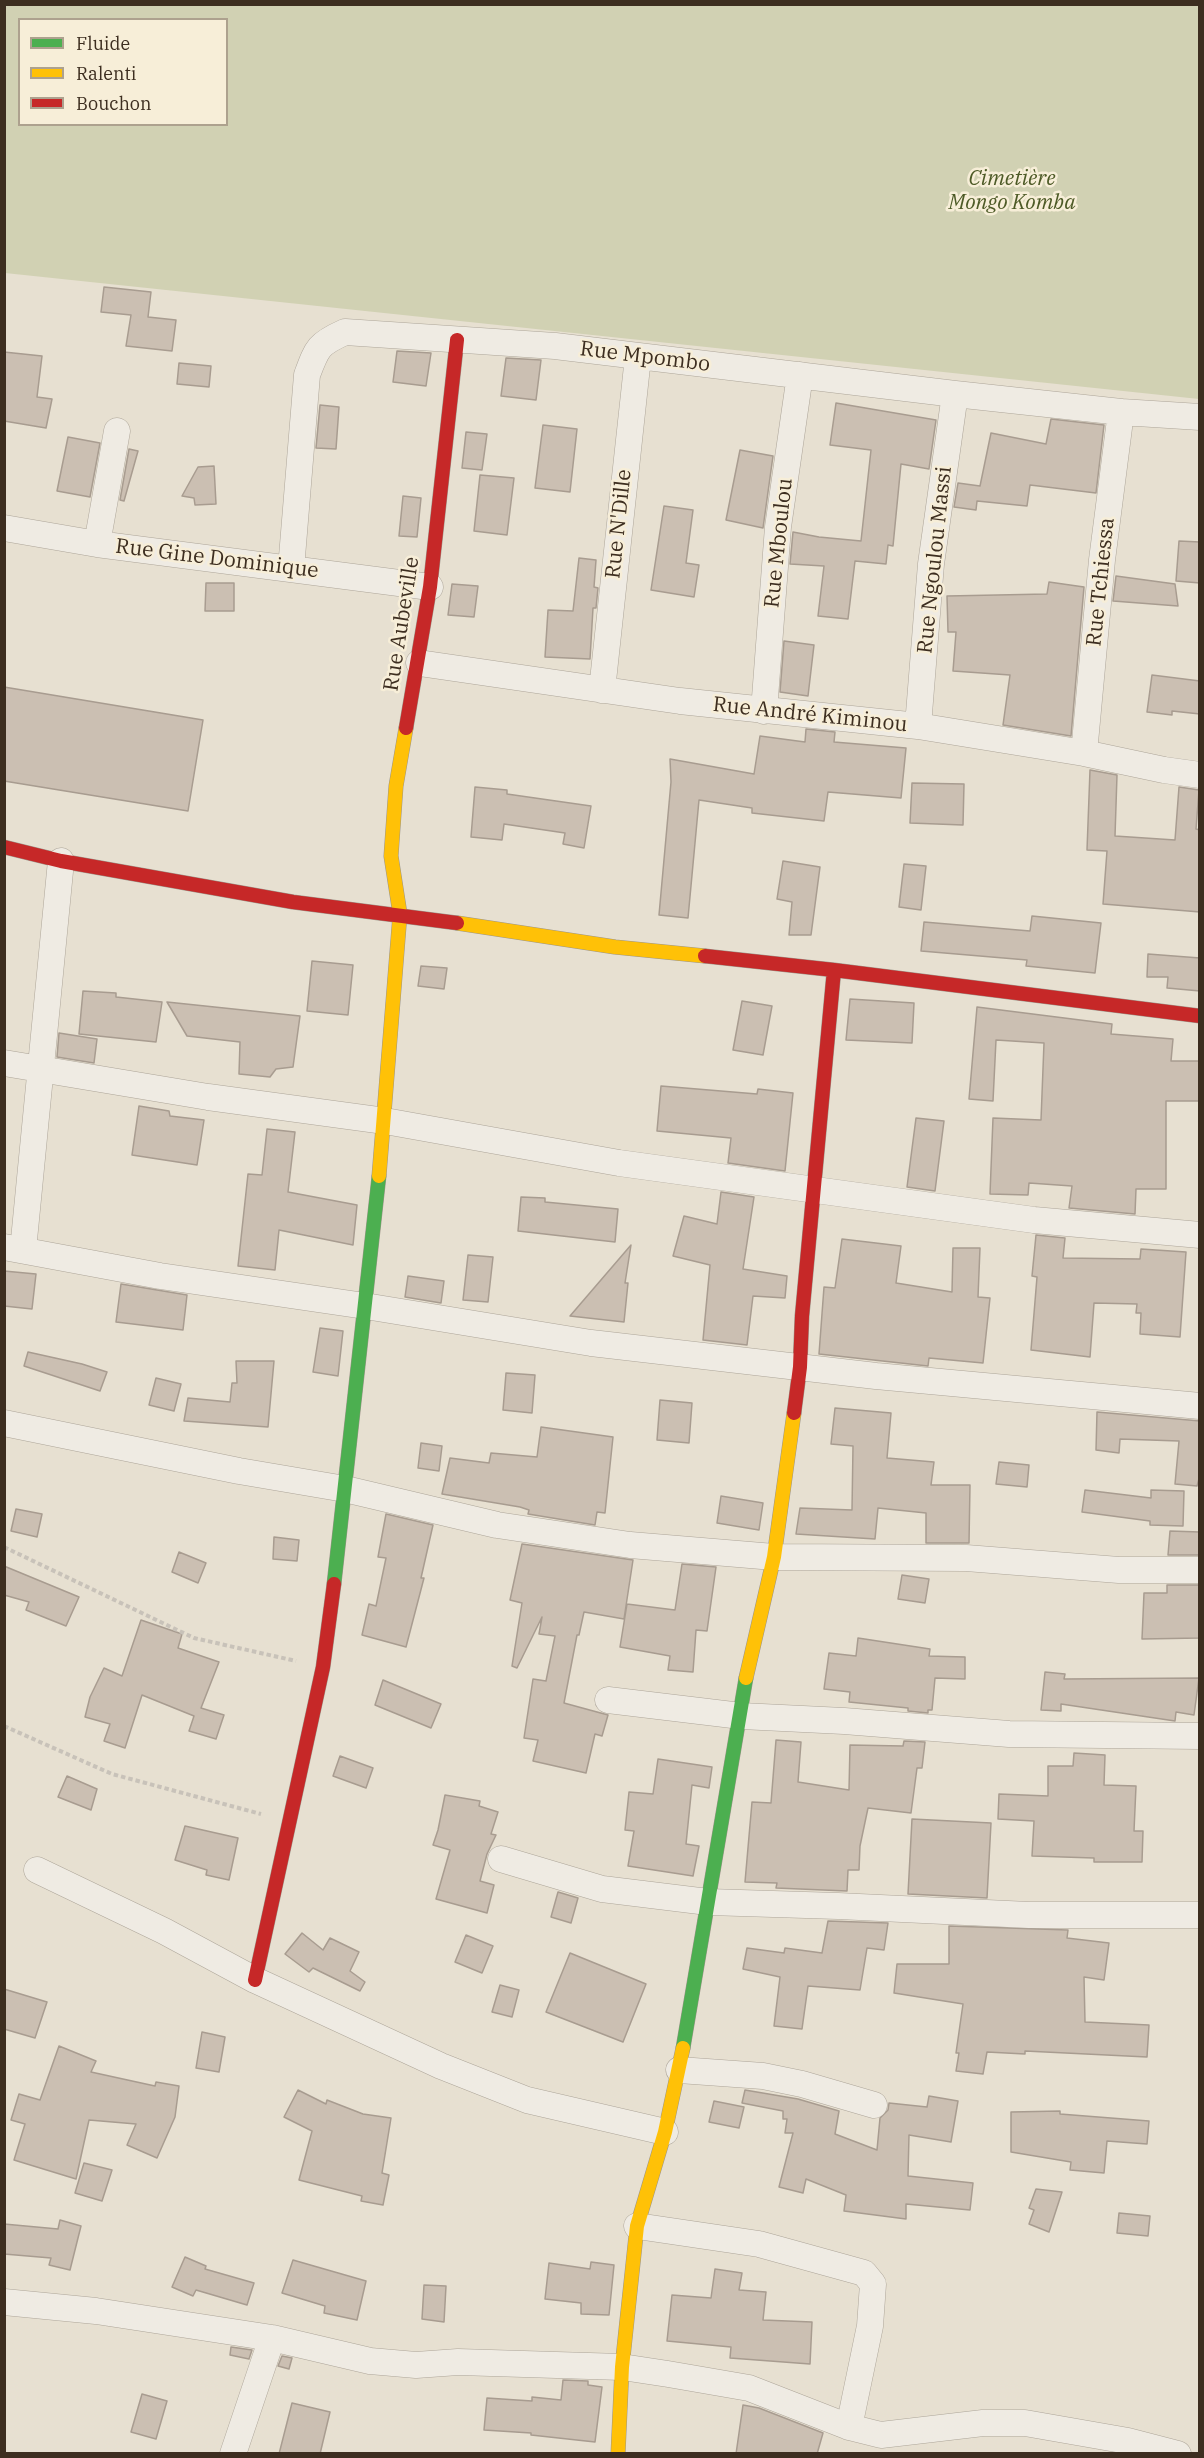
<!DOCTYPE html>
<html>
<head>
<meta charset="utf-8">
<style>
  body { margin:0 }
  #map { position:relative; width:1204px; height:2458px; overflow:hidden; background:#e7e0d1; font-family:"IBM Plex Serif",serif }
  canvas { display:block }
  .frame { position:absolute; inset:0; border:6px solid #3d2e20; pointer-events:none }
  .legend { position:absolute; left:18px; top:18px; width:210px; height:108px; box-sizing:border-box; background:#f7eed8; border:2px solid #ada18e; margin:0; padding:8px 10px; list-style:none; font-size:18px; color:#3d2e20 }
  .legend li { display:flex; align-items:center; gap:12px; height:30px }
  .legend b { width:30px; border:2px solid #ada18e }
</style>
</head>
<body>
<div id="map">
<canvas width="1204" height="2458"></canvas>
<div class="frame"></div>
<ul class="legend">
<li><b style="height:8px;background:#4caf50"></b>Fluide</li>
<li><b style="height:8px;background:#ffc107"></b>Ralenti</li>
<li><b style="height:8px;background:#c62828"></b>Bouchon</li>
</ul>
</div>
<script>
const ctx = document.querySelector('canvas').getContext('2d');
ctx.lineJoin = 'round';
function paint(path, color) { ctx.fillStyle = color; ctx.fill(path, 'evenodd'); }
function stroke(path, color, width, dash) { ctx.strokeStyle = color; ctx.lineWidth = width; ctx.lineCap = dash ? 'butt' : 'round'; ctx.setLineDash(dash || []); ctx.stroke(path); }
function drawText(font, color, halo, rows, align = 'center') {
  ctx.font = font + ' "IBM Plex Serif",serif'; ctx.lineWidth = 5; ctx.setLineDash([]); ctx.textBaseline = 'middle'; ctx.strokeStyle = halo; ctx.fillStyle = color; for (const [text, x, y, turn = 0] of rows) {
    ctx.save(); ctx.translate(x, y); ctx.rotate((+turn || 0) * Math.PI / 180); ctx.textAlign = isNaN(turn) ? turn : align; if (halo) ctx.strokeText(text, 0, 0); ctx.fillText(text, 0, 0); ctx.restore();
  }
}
paint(new Path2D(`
  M5,4l1194,1v394l-1194,-126zM20,20h206v104h-206z`), '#d1d1b3');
const building = new Path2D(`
  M104,287l47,5 -3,25 28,3 -4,31 -46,-5 5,-31 -30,-3z
  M397,351l34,2 -5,33 -33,-4z
  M4,352l38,4 -5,41 15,2 -6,29 -42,-7z
  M506,358l35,2 -5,40 -35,-4z
  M179,363l32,3 -2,21 -32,-3z
  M836,403l100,17 -7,49 -28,-5 -8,82 -5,-1 -2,19 -31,-3 -7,58 -30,-3 6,-50 -34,-2 3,-32 26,5 42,4 10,-91 -41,-5z
  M320,405l19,2 -3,42 -20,-1z
  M1051,419l53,6 -8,68 -66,-8 -3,21 -50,-5 -1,9 -22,-3 4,-24 22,3 11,-53 55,11z
  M543,425l34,4 -7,63 -35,-4z
  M466,432l21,2 -5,36 -20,-2z
  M68,437l32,6 -10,54 -33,-6z
  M129,449l9,2 -14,50 -4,-1z
  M740,450l33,6 -10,72 -37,-8z
  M214,466l2,38 -21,1 -1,-7 -12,-2 16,-29z
  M480,475l34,3 -7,57 -33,-4z
  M403,496l18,2 -4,39 -18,-1z
  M664,506l29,4 -7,53 13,2 -5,32 -43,-7z
  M1179,541l21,1v41l-24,-2z
  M579,558l17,2 -2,27 4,1 -2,20h-3l-3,51 -45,-2 3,-47 25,1z
  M1116,576l59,8 3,22 -65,-5z
  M1049,582l35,5 -13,149 -68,-11 7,-50 -57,-4 3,-39h-8l-1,-36 100,-2z
  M206,583h28v28h-29z
  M452,584l26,2 -4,31 -26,-2z
  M784,641l30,4 -6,51 -28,-4z
  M1152,675l48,6v33l-28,-3v4l-25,-3z
  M4,687l199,33 -15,91 -184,-30z
  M806,729l29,3 -1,10 72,6 -5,50 -73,-6 -4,29 -72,-8v-5l-53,-8 -11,118 -29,-3 12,-133 -1,-23 84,15 6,-38 45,6z
  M1090,770l27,5 -2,61 60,4 4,-53 20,3 -3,39 4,1v82l-97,-8 4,-53 -20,-1z
  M912,783l52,1 -1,41 -53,-2z
  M475,787l32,3v4l84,12 -7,42 -21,-4 2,-11 -61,-9 -2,16 -31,-3z
  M783,861l37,6 -9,68h-22l3,-33 -15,-3z
  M904,864l22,2 -5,44 -22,-3z
  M1032,916l69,7 -6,50 -69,-7 1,-6 -106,-9 3,-29 106,9z
  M1148,954l52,4v33l-33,-3 1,-11h-21z
  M312,961l41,4 -5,50 -41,-4z
  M421,966l26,2 -3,21 -26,-3z
  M83,991l33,2v4l46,5 -6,40 -77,-8z
  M850,999l64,4 -2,40 -66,-3z
  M742,1001l30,5 -9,49 -30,-5z
  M167,1002l133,14 -7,51 -17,2 -6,8 -31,-3 1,-32 -53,-6z
  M977,1007l135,17 -1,10 62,5 -2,22h29v40h-34v88h-30l-1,25 -66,-6 3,-22 -43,-3 -1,12 -38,-1 3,-76 48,2 3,-77 -48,-3 -3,61 -24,-2z
  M59,1033l38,6 -3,24 -37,-6z
  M661,1086l96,8 1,-5 35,4 -8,78 -57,-8 3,-25 -74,-7z
  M139,1106l30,5 1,5 34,4 -7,45 -65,-10z
  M916,1118l28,3 -9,70 -28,-4z
  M267,1129l28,3 -7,60 69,13 -4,40 -74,-15 -4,40 -37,-4 10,-92 14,1z
  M721,1192l33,5 -11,72 44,7 -2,22 -32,-2 -6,49 -44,-5 7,-75 -37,-9 11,-40 33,8z
  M521,1197l24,1v4l73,7 -3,33 -97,-11z
  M1036,1235l29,3 -2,20 77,1 1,-10 45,3 -6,85 -40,-3 1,-21h-5l1,-9 -43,-1 -4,54 -59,-7 6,-73 -5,-1z
  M842,1239l59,7 -5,37 56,9 1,-44h27l-2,49 12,1 -7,65 -54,-5 -1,8 -109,-12 5,-67 11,1z
  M631,1245l-6,38h3l-4,39 -54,-6z
  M468,1255l25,2 -5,45 -25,-2z
  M4,1271l32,3 -4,35 -28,-3z
  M408,1276l36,5 -3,22 -36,-6z
  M121,1284l66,11 -4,35 -67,-8z
  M320,1328l23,3 -5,45 -25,-4z
  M28,1352l54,12 25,8 -7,19 -76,-25z
  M236,1361h38l-6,66 -84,-6 4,-23 42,4 2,-19h5z
  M506,1373l29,2 -3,38 -29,-3z
  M156,1378l25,6 -7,27 -25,-6z
  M660,1400l32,3 -3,40 -32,-3z
  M835,1408l56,5 -4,45 47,4 -3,23h39l-1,58h-43v-30l-48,-5 -3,31 -79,-5 4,-26 52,2 1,-64 -22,-2z
  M1097,1412l103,9v54l-3,11 -22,-2 4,-43 -59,-2 -1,14 -23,-3z
  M541,1427l72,10 -8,76 -8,-1 -2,13 -67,-11 1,-4 -9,-3 -78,-13 8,-36 39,5 2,-10 46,4z
  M421,1443l21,3 -3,25 -21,-3z
  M999,1462l30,3 -2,22 -31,-3z
  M1085,1490l66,8v-8l33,1 -1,35 -33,-1v-4l-68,-9z
  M721,1496l42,7 -4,27 -42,-7z
  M16,1509l26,5 -5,23 -26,-6z
  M386,1514l47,11 -12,53h3l-18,69 -44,-12 7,-31 7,2 10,-48 -8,-1z
  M1170,1531l30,1v23h-32z
  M274,1537l25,3 -2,21 -24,-2z
  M522,1544l111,16 -9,59 -40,-7 -5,23h-2l-13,68 44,12 -6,21 -7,-2 -9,39 -53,-12 5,-21 -14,-2 9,-59 13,2 9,-45 -16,-2 3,-17 -25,51 -5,-2 10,-63 -12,-3z
  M179,1552l27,11 -8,20 -26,-11z
  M682,1564l34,3 -9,64 -11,-1 -3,42 -25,-2 2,-14 -50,-9 7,-43 48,6z
  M4,1566l75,31 -13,29 -40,-16 3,-8 -25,-7z
  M902,1575l27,4 -4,24 -27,-4z
  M1167,1585h33v53l-58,1 2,-46h23z
  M141,1620l41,14 -4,14 41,14 -18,46 23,7 -8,24 -27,-8 5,-15 -52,-21 -17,53 -21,-7 6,-17 -25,-7 5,-20 14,-29 18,8z
  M858,1638l72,11 -1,7 36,1v22l-30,-1 -3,32h-4v3l-20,-2v-3l-59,-6 1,-10 -26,-3 5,-36 27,3z
  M1045,1672l20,2 -1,5 135,-1 -5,37 -18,-3 -1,9 -114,-17v7l-20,-1z
  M383,1680l58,24 -10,24 -56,-23z
  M776,1740l25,2 -3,40 51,8 1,-45 53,1 1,-5 21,1 -3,26h-5l-6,45 -43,-5 -8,38 -1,24h-11l-1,21 -71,-3 1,-5 -32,-1 7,-80 19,1z
  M1074,1753l31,2 -1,30 32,1 -2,45h9l-1,31h-48v-4l-62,-2 2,-35 -36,-2 1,-25 49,2v-30h25z
  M340,1756l33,12 -7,20 -33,-12z
  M658,1759l54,8 -3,21 -17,-3 -6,59 13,2 -6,30 -65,-10 6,-35 -9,-1 4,-38 24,2z
  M67,1776l30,13 -6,21 -33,-13z
  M445,1795l35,6 -1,5 19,6 -7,22 5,1 -9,19 -7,27 14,4 -7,28 -51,-14 14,-49 -17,-5 5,-15z
  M912,1819l79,4 -4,75 -79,-4z
  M185,1826l53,12 -9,42 -23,-5 1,-5 -32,-10z
  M558,1892l20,6 -7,25 -20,-6z
  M828,1921l60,2 -4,27 -17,-2 -7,42 -52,-4 -6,43 -28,-3 6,-49 -37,-8 4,-21 37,5 1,-5 37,5z
  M949,1926l119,4 -1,8 42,5 -5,37 -20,-3 1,45 64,3 -2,32 -122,-6v3l-38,-2 -4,22 -27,-3 3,-18h-3l7,-49 -69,-11 3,-29h52z
  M302,1933l21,17 7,-12 29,14 -9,19 15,11 -5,9 -47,-23 -4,4 -24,-18z
  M466,1935l27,11 -11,27 -27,-11z
  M570,1953l76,31 -23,58 -77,-30z
  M500,1985l19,5 -7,27 -20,-5z
  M4,1989l43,13 -12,36 -31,-9z
  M202,2032l23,5 -6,35 -23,-4z
  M59,2046l37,15 -5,11 64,14 1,-4 23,4 -4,31 -18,41 -30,-13 9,-21 -47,-4 -13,59 -62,-19 11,-36 -14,-4 8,-26 21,6z
  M298,2090l28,14 1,-4 36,14 28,4 -9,55 7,2 -6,30 -22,-4 1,-5 -63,-16 13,-49 -28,-14z
  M745,2090l53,9 41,12 -4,23 42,16 3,-32 8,-8 1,-7 38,4 2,-11 29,5 -7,41 -42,-7 -1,41 65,7 -3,27 -64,-6v15l-62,-8 2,-16 -40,-16 -3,14 -24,-6 14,-54h-8l2,-14h-4v-8l-41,-8z
  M714,2101l30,6 -5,21 -30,-6z
  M1060,2111v3l89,7 -2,23 -40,-3 -3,32 -34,-3 1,-8 -60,-10v-40z
  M84,2163l28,7 -10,31 -27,-8z
  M1036,2189l26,3 -13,40 -20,-8 5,-14 -5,-2z
  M1119,2213l31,3 -2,20 -31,-3z
  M60,2220l21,6 -11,44 -21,-5 2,-7 -47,-4v-30l54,5z
  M185,2257l21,9 -1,3 49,14 -7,22 -51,-15 -3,6 -21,-9z
  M293,2260l73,21 -9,39 -33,-7 1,-7 -43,-13z
  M591,2262l23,3 -5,50 -28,-1v-11l-36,-4 4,-36 41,6z
  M715,2269l27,4 -3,17 27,2 -3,28 49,2 -2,42 -80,-6 1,-11 -64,-6 5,-46 39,3z
  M424,2285l22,1 -2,36 -22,-3z
  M231,2347l21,3 -3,9 -19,-4z
  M282,2356l10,2 -3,11 -11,-3z
  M563,2380l25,1v4l14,2 -7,55 -64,-7v-2l-47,-3 3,-32 45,3v-4l29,3z
  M142,2394l25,7 -11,38 -25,-7z
  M292,2403l38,9 -10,42h-41z
  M743,2405l16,3 64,25 -6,21h-81z`);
paint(building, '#cbbfb2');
stroke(building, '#a89c90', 1.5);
const street = new Path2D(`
  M4,528l93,16 333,43
  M97,544l20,-113
  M291,569l16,-194c10,-27 11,-31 38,-43l210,14 400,48 166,18 79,5
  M419,663l261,38 238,25 166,27 80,17 36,5
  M602,690l36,-333
  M764,711l14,-184 22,-152
  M918,726l13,-162 24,-170
  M1084,753l18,-193 19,-148
  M4,1063l204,34 177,24 234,42 415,57 166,15
  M4,1247l156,29 205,30 226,37 285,33 324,30
  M23,1250l38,-389
  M4,1423l235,48 106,18 152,36 133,20 144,12 192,1 153,12h81
  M608,1700l133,16 103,5 165,13 191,2
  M501,1859l101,30 106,13 130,4 191,9h171
  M37,1870l127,61 91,49 186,86 86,34 138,32
  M679,2070l84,6 39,8 72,21
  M637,2226l122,18 105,29 9,11 -3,42 -21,101
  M4,2302l92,9 176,27 98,23 46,4 42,-3 164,5 46,7 81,14 100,39 32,8 102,-12h42l103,18 50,13
  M233,2454l39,-116`);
const fast = new Path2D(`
  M334,1584l45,-408
  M683,2048l63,-370`);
const slow = new Path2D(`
  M457,923l158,24 90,9
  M379,1176l21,-262 -9,-58 5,-70 10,-58
  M746,1678l28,-121 20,-144
  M618,2454l4,-87 15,-141 28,-94 18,-84`);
const jam = new Path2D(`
  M406,728l24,-141 27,-247
  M4,847l57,14 232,41 164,21
  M705,956l129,14 366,46
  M794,1413l6,-46 2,-51 32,-346
  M255,1980l68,-313 11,-83`);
stroke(street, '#ada599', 27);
stroke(fast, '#9c958a', 15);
stroke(slow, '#9c958a', 15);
stroke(jam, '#9c958a', 15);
stroke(new Path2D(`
  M4,1547l190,91 102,23
  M4,1726l108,48 149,40`), '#c8c2b9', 4, [4.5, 3]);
stroke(street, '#efebe3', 26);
stroke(fast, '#4caf50', 14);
stroke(slow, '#ffc107', 14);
stroke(jam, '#c62828', 14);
drawText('italic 21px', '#4d5a26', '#f7eed8', [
  ["Cimetière",1012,179],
  ["Mongo Komba",1012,203]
]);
drawText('21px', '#3d2e20', '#f7eed8', [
  ["Rue Mpombo",645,357,7],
  ["Rue N'Dille",619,524,-84],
  ["Rue Mboulou",779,543,-84],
  ["Rue Gine Dominique",217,559,7],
  ["Rue Ngoulou Massi",935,560,-84],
  ["Rue Tchiessa",1101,582,-84],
  ["Rue Aubeville",402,624,-81],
  ["Rue André Kiminou",810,715,6]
]);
</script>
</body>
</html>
